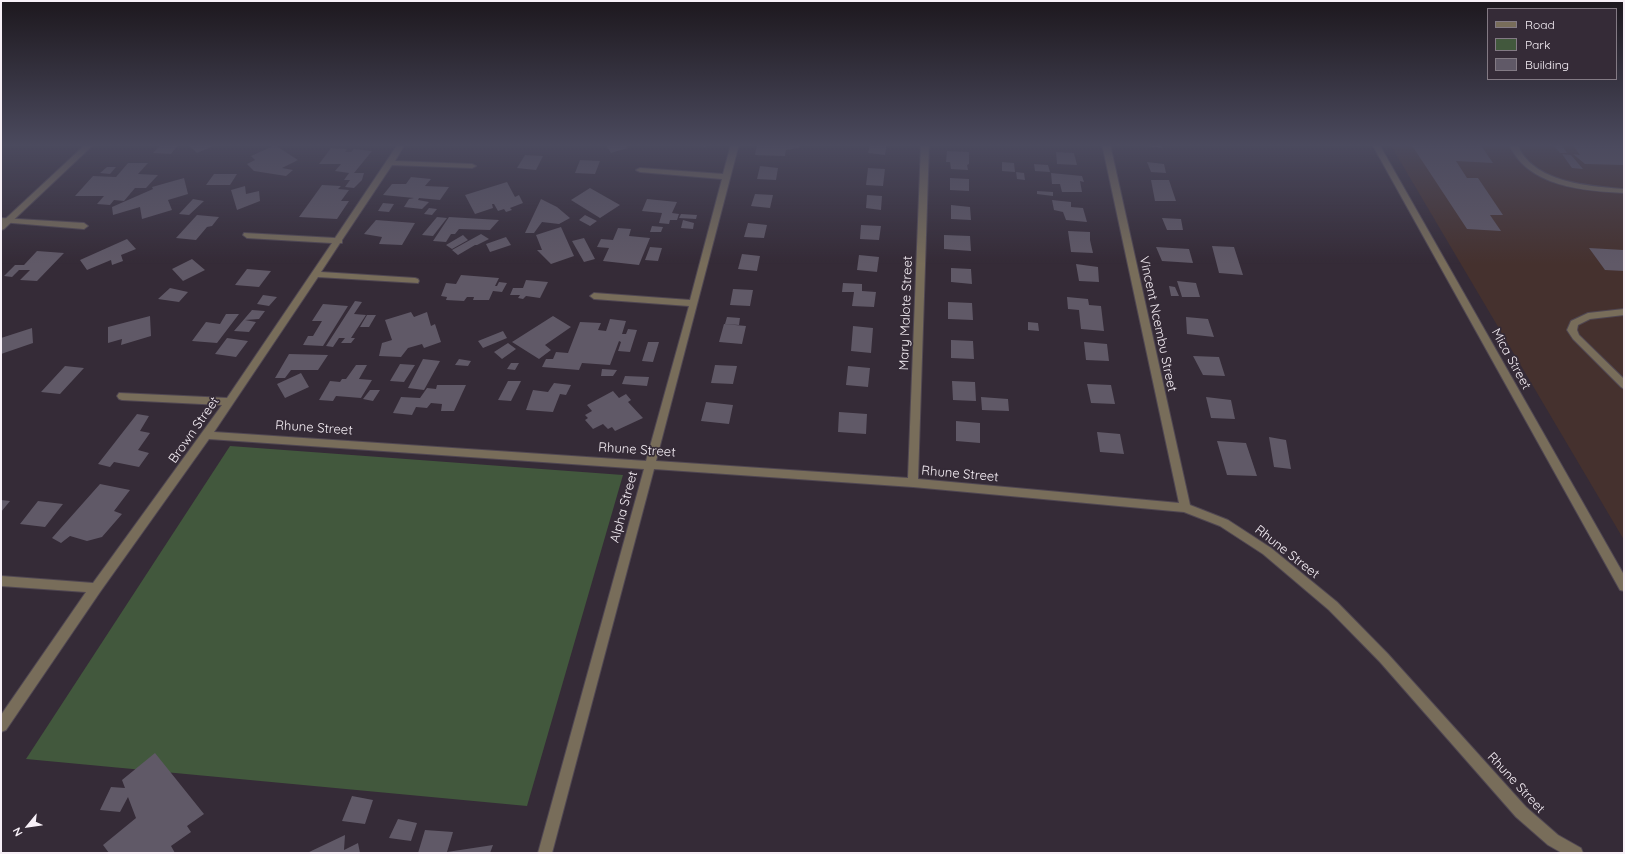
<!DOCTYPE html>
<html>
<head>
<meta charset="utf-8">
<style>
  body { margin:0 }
  #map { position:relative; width:1625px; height:854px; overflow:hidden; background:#352b37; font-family:Quicksand,sans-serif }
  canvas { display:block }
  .frame { position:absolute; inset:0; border:2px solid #f7f0f7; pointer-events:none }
  .legend { position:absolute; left:1487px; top:8px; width:130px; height:72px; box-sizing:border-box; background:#352b37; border:1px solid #837a84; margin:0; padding:5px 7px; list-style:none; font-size:12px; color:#f7f0f7 }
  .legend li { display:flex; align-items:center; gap:8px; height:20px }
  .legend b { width:20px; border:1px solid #837a84 }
  .north { position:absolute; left:8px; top:806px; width:40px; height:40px; -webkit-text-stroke:3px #352b37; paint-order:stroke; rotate:241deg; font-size:11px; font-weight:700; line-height:16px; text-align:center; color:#f7f0f7 }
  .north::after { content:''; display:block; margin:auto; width:14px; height:18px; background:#f7f0f7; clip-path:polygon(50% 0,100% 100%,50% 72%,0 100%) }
</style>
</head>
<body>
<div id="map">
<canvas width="1625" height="854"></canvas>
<div class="frame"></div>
<ul class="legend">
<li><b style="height:5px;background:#786d5a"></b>Road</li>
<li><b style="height:11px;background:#42583d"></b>Park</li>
<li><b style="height:11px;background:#605967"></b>Building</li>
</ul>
<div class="north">N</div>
</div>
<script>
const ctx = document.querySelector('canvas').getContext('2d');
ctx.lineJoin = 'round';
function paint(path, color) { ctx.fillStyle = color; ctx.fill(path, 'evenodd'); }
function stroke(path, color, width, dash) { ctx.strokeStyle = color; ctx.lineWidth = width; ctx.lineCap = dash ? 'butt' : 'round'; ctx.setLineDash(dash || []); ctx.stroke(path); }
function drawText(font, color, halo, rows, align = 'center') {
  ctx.font = font + ' Quicksand,sans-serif'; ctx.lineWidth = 3.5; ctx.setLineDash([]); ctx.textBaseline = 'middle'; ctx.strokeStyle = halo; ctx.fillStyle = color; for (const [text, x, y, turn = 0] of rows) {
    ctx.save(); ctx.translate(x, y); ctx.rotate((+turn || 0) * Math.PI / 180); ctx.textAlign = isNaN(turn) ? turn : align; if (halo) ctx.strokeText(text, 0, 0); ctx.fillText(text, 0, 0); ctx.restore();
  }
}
paint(new Path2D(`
  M1390,144h234v396z`), '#45312e');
paint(new Path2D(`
  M230,446l393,29 -96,331 -501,-47z`), '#42583d');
paint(new Path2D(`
  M161,144h18l-8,10 -18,-1z
  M191,144h27l-21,9 -9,-8z
  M605,144h20l3,4 -17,5z
  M684,144h22l-1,3z
  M757,144h43l-1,4 -13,2 -1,6 -30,-1z
  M870,144h17l-2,11 -17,-2z
  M1143,144h18l1,4 -19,-2z
  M1411,144h69l13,19 -37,-2 11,17h11l25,37h-13l11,16 -34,-2z
  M1552,144h9l6,9h-7z
  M1572,144h52v21l-39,-1 -12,-10 7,1z
  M275,145l23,15 -16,8 11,2 -7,6 -32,-5 -7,-7 8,-4 -4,-4z
  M331,148l16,1 -2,3h6l3,-3 18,2 -18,22h10l-2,7 -8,8 -9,-1 5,-7h-6l5,-7 -14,-2 6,-7h-22z
  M947,151l22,1v12l-2,1 1,5 -17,-1 -1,-7h-4z
  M1056,152l18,1 3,12 -20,-1z
  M1562,154l9,1 12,14 -11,-1z
  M525,155l18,1 -7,14 -19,-2z
  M580,160l20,1 -5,13 -20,-1z
  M1002,162l12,1 1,9 -13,-1z
  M1147,162l17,2 2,9 -15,-1z
  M128,163h20l-10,11 20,1 -12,13h-11l-11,13 -10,-1 -4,5 -13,-1 7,-8h-29l18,-20 23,1z
  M1034,164l14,1 2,7 -15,-1z
  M760,166l18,2 -2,12 -19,-1z
  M107,167h9l-6,7 -10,-1z
  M868,168l17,1 -2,17 -17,-1z
  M1016,172l8,1 1,7 -8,-1z
  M1051,173l31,3 2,6 -4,-1 2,11h-20l-2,-8h-8z
  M214,174h23l-7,11h-24z
  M411,177l20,2 -6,7 24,1 -9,13 -21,-2 -1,2 11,2 -7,7 -18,-2 5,-8 5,-1 -31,-3 9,-11h14z
  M184,178l4,16 -20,6 4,10 -30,9 -2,-12 -27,8 -1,-8 41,-18 -1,-2z
  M950,178l19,1v12l-19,-1z
  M1151,180h18l7,21h-21z
  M507,182l8,15 4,-2 4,8 -13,5 2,2 -6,2 -2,-3 -6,2 -4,-7h-2l1,4 -18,6 -10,-19z
  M322,185l19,1 -3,3 11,1 -8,11h8l-12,18 -38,-2z
  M245,186l1,8 13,-3 1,10 -23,9 -6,-20z
  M590,188l30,17 -20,13 -29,-18z
  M1037,191l16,1v4l-16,-2z
  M755,194l18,1 -3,13 -19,-2z
  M867,195l15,1 -1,14 -15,-2z
  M193,199l11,2 -15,14 -10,-1z
  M541,199l16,8 13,11 -11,6 -17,-2 -8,11h-9z
  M647,199l30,3 -5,11 7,1 -2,6h-7l-1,4 -10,-1 3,-10 -20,-2z
  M1052,200l19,2v5l12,1 4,14 -21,-2 -3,-8 -9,-2z
  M383,203l11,1 -5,8 -11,-1z
  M951,205l19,2 1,13 -20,-1z
  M429,208l8,1 -5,6 -8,-1z
  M681,214l16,1 -1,4 -17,-1z
  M197,215l22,2 -7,9 -5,1 -11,13 -20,-2z
  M585,215l12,6 -7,5 -11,-6z
  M437,217l10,1 -14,18 -11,-1z
  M449,217l50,3 -9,10 -31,-1 -4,5h-4l-5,8 -13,-1z
  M1162,218l19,1 2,11h-16z
  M376,220l39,3 -13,22 -23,-1 3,-7 -18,-3z
  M683,220l11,3 -1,6 -12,-1z
  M748,223l19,2 -3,13 -20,-1z
  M861,225l20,1 -2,14 -19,-1z
  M652,226l11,1 -2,5h-11z
  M561,227l13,29 -23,8 -14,-14h5l-6,-15z
  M618,228l13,1 -2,7 21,2 -11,27 -36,-4 6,-13 -12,-1 4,-8 12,1z
  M1068,231l22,1v8l3,13 -22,-1z
  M481,234l8,5 -12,6h-2l-17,10 -6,-5z
  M463,235l5,5 -16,9 -6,-4z
  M944,235l26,1 1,15 -27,-2z
  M506,237l5,8 -21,7 -4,-8z
  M584,238l11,21 -11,3 -12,-21z
  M127,239l9,10 -15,6 2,6 -11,4 -1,-5 -24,10 -7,-10z
  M1212,246l22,1 9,28 -24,-2z
  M650,247l12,1 -4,13 -13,-1z
  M1156,247l33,2 4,14 -31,-2z
  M1589,248l35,2v21l-19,-1z
  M37,251l27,2 -27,28 -17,-1 10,-10h-11l-7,7 -8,-1 11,-11h9z
  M742,254l18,2 -3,15 -19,-2z
  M859,255l20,2 -2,15 -20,-2z
  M192,259l13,11 -22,11 -11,-12z
  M1076,264l22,3 1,15 -20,-1z
  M951,268l20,1 1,15 -21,-2z
  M247,269l24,2 -12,16 -24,-2z
  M461,275l38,3 -4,8h2l2,-4 8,1 -5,9 -9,-1 -4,9h-16l1,-3h-7l-3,4 -18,-1 1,-3 -6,-1 5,-13 10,1z
  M526,280l22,2 -8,16 -14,-2 -3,3 -5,-1 2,-3h-10l3,-7h10z
  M1177,281l19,2 4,14h-18z
  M843,283l19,1v7l14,1 -2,15 -22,-1 2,-14h-12z
  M1169,286l6,1 4,9h-8z
  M170,288l18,4 -9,10 -21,-3z
  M733,289l20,1 -3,16 -20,-1z
  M263,295l14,2 -8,9 -12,-2z
  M1067,297l21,2 1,6 12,1 3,25 -23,-2 -2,-19 -11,-1z
  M355,301l7,1 -8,12 12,1 -15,23h4l-4,5h-10l4,-5h-6l-6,9 -7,-1z
  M948,302l24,1 1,17 -25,-1z
  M323,304l25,2 -25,40 -20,-1 5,-9h5l9,-15h-10z
  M252,310l13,1 -6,8 -14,1 11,2 -7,10 -15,-1z
  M411,312l3,5 13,-5 4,14 4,-2 6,18 -17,6 -2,-4 -14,4 -7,9 -22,-1 3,-13 10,-3 -7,-20z
  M226,314h13l-22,29 -25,-2 14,-19 14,2z
  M367,315h9l-7,12h-9z
  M150,316l1,20 -30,9 1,-6 -14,4v-16z
  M553,316l18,11 -26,18 6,5 -12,9 -27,-17z
  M727,317l13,1 -1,7 -14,-1z
  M1186,317l22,2 6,18 -27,-3z
  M610,319l16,2 -4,13h4l2,-5 9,1 -7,22 -12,-1 3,-9 -2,-1 -9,24 -28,-2 -3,7 -37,-3 4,-8h7l3,-7 12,1 12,-31 21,1 -3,7 8,1z
  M1028,322l10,1 1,8 -11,-1z
  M724,324l22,2 -4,18 -23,-2z
  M853,326l20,2 -2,25 -20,-2z
  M32,328l1,15 -32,11v-16z
  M503,331l4,7 -24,10 -5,-7z
  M227,338l21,3 -12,16 -21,-3z
  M951,340l22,1 1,18 -23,-1z
  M648,342h11l-6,20 -11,-1z
  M1084,342l23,2 2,17 -23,-1z
  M508,343l8,6 -14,10 -8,-7z
  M289,354l39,1 -10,15h-27l-6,8h-10z
  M1193,356l26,1 6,19 -22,-1z
  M423,359l17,2 -16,29 -16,-2z
  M459,359l12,2 -3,5 -13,-1z
  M511,363h8l-4,7 -8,-1z
  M400,364l15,1 -11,17 -14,-1z
  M356,365h11l-8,14 13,1 -11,18 -25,-2 -3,5 -14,-1 11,-19 10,1 2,-3h4z
  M715,365l22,1 -4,18 -22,-1z
  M65,366l19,2 -24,26 -19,-2z
  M848,366l22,2 -2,19 -22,-2z
  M602,369l15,1 -4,6h-12z
  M301,373l8,14 -24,11 -8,-14z
  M625,376l24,1 -2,9 -25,-2z
  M508,381h13l-10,20 -13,-1z
  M952,381l23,1 1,19 -23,-1z
  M554,383l17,2 -5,10 -6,-1 -7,18 -27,-2 7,-20 15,2z
  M1087,384l24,1 4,19 -24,-1z
  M437,385h29l-12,26h-13l1,-7 -11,-1 -4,5 -11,-1 -4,8 -19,-2 8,-16 19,1 7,-10 9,1z
  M370,390h10l-7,11 -10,-2z
  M613,391l6,7 7,-4 5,6 -3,2 15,16 -28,13 -3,-4 -4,2 -5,-5 -10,5 -8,-9 3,-2 -3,-3 7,-4 -5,-6z
  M981,397l27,2 1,12 -27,-1z
  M1206,397l25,3 4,19 -24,-1z
  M706,402l27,3 -4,19 -28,-3z
  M839,412l28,2 -1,20 -28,-2z
  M137,414l12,2 -9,15 10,2 -12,17 11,3 -10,14 -25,-5 -4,5 -12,-3z
  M956,421l24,2v20l-24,-2z
  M1097,432l23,2 4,20 -24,-2z
  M1269,437l17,3 5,29 -17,-2z
  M1217,441l29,2 11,33 -30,-1z
  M100,484l30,6 -16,21 8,3 -20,23 -15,4 -17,-5 -9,7 -9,-5z
  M1,500l9,1 -9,11z
  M38,501l25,3 -18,23 -25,-3z
  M155,753l49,61 -17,12 4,6 -20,14 4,7h-66l-6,-8 33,-27 -8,-21 -8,15 -20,-2 11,-23 14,1 -3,-8z
  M352,796l21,4 -8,24 -23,-3z
  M398,819l19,4 -6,18 -22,-3z
  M425,830l28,2 -6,20 46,-7 -3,8h-72z
  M345,835l-1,15 14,-7 2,10h-53z`), '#605967');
const service = new Path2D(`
  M1509,144h8c16,39 71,42 107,45v4c-39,-2 -97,-6 -115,-49z
  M1624,309v6l-34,4 -12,6 -1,5 2,5 45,44v10l-3,-2 -48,-48 -6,-9 4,-9 17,-8z`);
const minor = new Path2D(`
  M398,144h7l-10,17 77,3 4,2 -4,2 -80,-3 -50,75v3h-2l-19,29 94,6 3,1 1,2 -1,2 -100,-6 -104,155 432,29 43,-155 -95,-7 -4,-3 4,-3 96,7 32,-121 -82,-7 -4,-2 4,-2 83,6 8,-30h8l-83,317 252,17 13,-334h8l-11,335 261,24 -77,-359h8l80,361 38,15 43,28 66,54 51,52 138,153 32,28 23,13 2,5h-21l-14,-8 -32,-28 -136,-155 -51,-52 -66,-56 -43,-28 -36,-14 -271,-25 -259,-18 -102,384h-14l106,-384 -435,-30 -109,153 -94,138 -5,2v-17l85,-123 -85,-6v-10l92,7 129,-178 -100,-5 -3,-1 -2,-3 2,-3 108,5 105,-155 -85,-5 -4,-3 1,-2 91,5z
  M1372,144h7l245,431v16l-4,-1z
  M1,218l83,5 4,3 -4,3 -83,-7z`);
const tertiary = new Path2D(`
  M86,144h8l-90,85 -3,1v-7z`);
stroke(service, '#504752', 2);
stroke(minor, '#504752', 2);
stroke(tertiary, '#504752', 2);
paint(service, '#786d5a');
paint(minor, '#786d5a');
paint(tertiary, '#786d5a');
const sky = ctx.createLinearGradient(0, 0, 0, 264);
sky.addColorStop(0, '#1d181e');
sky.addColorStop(0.55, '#4b4a5e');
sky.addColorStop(1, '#4b4a5e00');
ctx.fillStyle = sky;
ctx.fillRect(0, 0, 1625, 264);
drawText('13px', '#f7f0f7', '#352b37', [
  ["Mary Malote Street",906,313,-88],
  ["Vincent Ncembu Street",1158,324,78],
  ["Mica Street",1511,359,61],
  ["Rhune Street",314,428,4],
  ["Brown Street",194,430,-55],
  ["Rhune Street",637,450,4],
  ["Rhune Street",960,474,5],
  ["Alpha Street",624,507,-75],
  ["Rhune Street",1287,552,38],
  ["Rhune Street",1516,783,47]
]);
</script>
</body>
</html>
